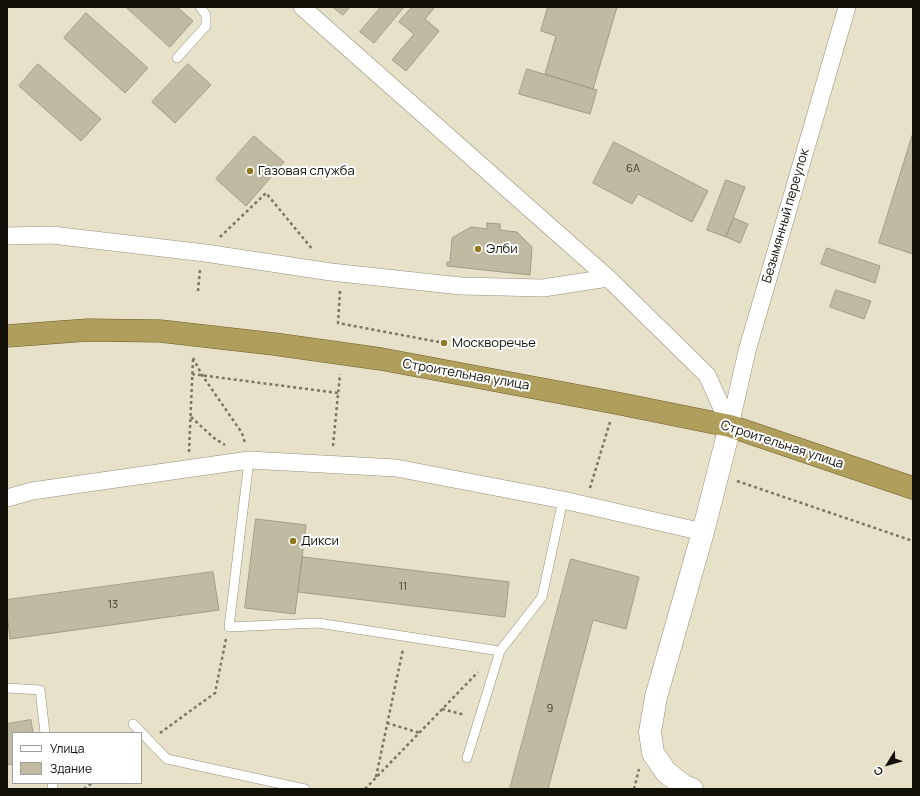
<!DOCTYPE html>
<html>
<head>
<meta charset="utf-8">
<style>
  body { margin:0 }
  #map { position:relative; width:920px; height:796px; overflow:hidden; background:#e8e1c9; font-family:Manrope,sans-serif }
  canvas { display:block }
  .frame { position:absolute; inset:0; border:8px solid #110f07; pointer-events:none }
  .legend { position:absolute; left:12px; top:732px; width:130px; height:52px; box-sizing:border-box; background:#fff; border:1px solid #a09f9c; margin:0; padding:5px 7px; list-style:none; font-size:12px; color:#110f07 }
  .legend li { display:flex; align-items:center; gap:8px; height:20px }
  .legend b { width:20px; border:1px solid #a09f9c }
  .north { position:absolute; left:868px; top:744px; width:40px; height:40px; -webkit-text-stroke:3px #fff; paint-order:stroke; rotate:233deg; font-size:11px; font-weight:700; line-height:16px; text-align:center; color:#110f07 }
  .north::after { content:''; display:block; margin:auto; width:14px; height:18px; background:#110f07; clip-path:polygon(50% 0,100% 100%,50% 72%,0 100%) }
</style>
</head>
<body>
<div id="map">
<canvas width="920" height="796"></canvas>
<div class="frame"></div>
<ul class="legend">
<li><b style="height:5px;background:#fff"></b>Улица</li>
<li><b style="height:11px;background:#c1baa2"></b>Здание</li>
</ul>
<div class="north">С</div>
</div>
<script>
const ctx = document.querySelector('canvas').getContext('2d');
ctx.lineJoin = 'round';
function paint(path, color) { ctx.fillStyle = color; ctx.fill(path, 'evenodd'); }
function stroke(path, color, width, dash) { ctx.strokeStyle = color; ctx.lineWidth = width; ctx.lineCap = dash ? 'butt' : 'round'; ctx.setLineDash(dash || []); ctx.stroke(path); }
function drawText(font, color, halo, rows, align = 'center') {
  ctx.font = font + ' Manrope,sans-serif'; ctx.lineWidth = 4; ctx.setLineDash([]); ctx.textBaseline = 'middle'; ctx.strokeStyle = halo; ctx.fillStyle = color; for (const [text, x, y, turn = 0] of rows) {
    ctx.save(); ctx.translate(x, y); ctx.rotate((+turn || 0) * Math.PI / 180); ctx.textAlign = isNaN(turn) ? turn : align; if (halo) ctx.strokeText(text, 0, 0); ctx.fillText(text, 0, 0); ctx.restore();
  }
}
const building = new Path2D(`
  M126,7h51l16,14 -23,26z
  M333,7h17l-7,8z
  M381,7h23l-30,36 -14,-11z
  M412,7h23l-10,12 14,12 -33,40 -14,-11 22,-26 -15,-12z
  M548,7h69l-24,82 -48,-15 11,-38 -15,-5z
  M86,13l62,55 -23,25 -61,-55z
  M38,64l63,55 -20,22 -62,-55z
  M188,64l23,21 -36,38 -23,-21z
  M527,69l70,21 -7,24 -71,-20z
  M913,133v121l-34,-11z
  M254,136l30,26 -38,44 -30,-27z
  M614,142l94,49 -16,31 -54,-28 -6,10 -39,-21z
  M726,180l19,7 -19,50 -19,-7z
  M734,218l14,6 -8,19 -14,-6z
  M487,223l13,1v6l17,2 15,15 -2,28 -83,-9v-4h3l2,-24 19,-11 16,2z
  M827,248l53,18 -5,17 -54,-19z
  M836,290l35,11 -7,18 -34,-12z
  M256,519l50,6 -11,89 -50,-6z
  M303,557l206,25 -4,35 -207,-25z
  M571,559l68,18 -13,52 -33,-9 -45,169h-38z
  M213,572l6,38 -209,29 -3,-25v-14z
  M31,720l2,13h-20v31l-6,1v-41z`);
paint(building, '#c1baa2');
stroke(building, '#a19b84', 1);
const service = new Path2D(`
  M177,58l29,-32v-11l-6,-8
  M249,460l-20,167 89,-4 182,28
  M7,688l33,2 5,43
  M133,724l34,35 138,30
  M467,758l33,-107 42,-54 21,-97
  M52,783l1,6`);
const minor = new Path2D(`
  M302,7l306,271 99,97 23,51
  M7,236l45,-1 153,18 126,19 130,14 82,2 65,-10
  M730,426l17,-75 100,-344
  M7,498l25,-7 217,-31 147,8 167,32 140,32`);
const tertiary = new Path2D(`
  M692,789l-8,-3 -18,-14 -13,-19 -3,-21 6,-35 47,-165 27,-106`);
const trunk = new Path2D(`
  M7,336l81,-6 72,1 114,13 107,15 235,44 114,23 183,62`);
stroke(service, '#968f78', 10);
stroke(minor, '#968f78', 18);
stroke(tertiary, '#968f78', 23);
stroke(trunk, '#6b5c24', 23);
stroke(new Path2D(`
  M220,237l46,-44 47,57
  M198,291l2,-22
  M340,291l-2,32 106,20
  M193,358l9,17 40,58 3,10
  M192,374l146,19
  M191,417l23,21 11,7
  M333,446l7,-72
  M189,452l4,-93
  M737,481l176,60
  M590,488l20,-66
  M442,709l23,6
  M387,723l33,10
  M160,733l55,-40 11,-54
  M376,777l27,-128
  M84,789l8,-6
  M365,789l113,-117
  M634,789l5,-20`), '#7a7565', 2.5, [3, 3]);
stroke(service, '#fff', 9);
stroke(minor, '#fff', 17);
stroke(tertiary, '#fff', 22);
stroke(trunk, '#b09e5c', 22);
for (const [x, y, r, color] of [
  [250,171,4,"#8f781d"],
  [478,249,4,"#8f781d"],
  [444,343,4,"#8f781d"],
  [293,541,4,"#8f781d"]
]) { const dot = new Path2D(); dot.arc(x, y, r, 0, 2 * Math.PI); ctx.fillStyle = color; ctx.fill(dot); stroke(dot, '#fff', 1.5); }
drawText('11px', '#3d3a2e', null, [
  ["6А",633,169],
  ["11",403,587],
  ["13",113,605],
  ["9",550,709]
]);
drawText('13px', '#110f07', '#fff', [
  ["Газовая служба",258,171],
  ["Элби",486,249],
  ["Москворечье",452,343],
  ["Дикси",301,541]
], 'left');
drawText('13px', '#110f07', '#fff', [
  ["Безымянный переулок",786,216,-74],
  ["Строительная улица",466,375,10],
  ["Строительная улица",782,445,18]
]);
</script>
</body>
</html>
